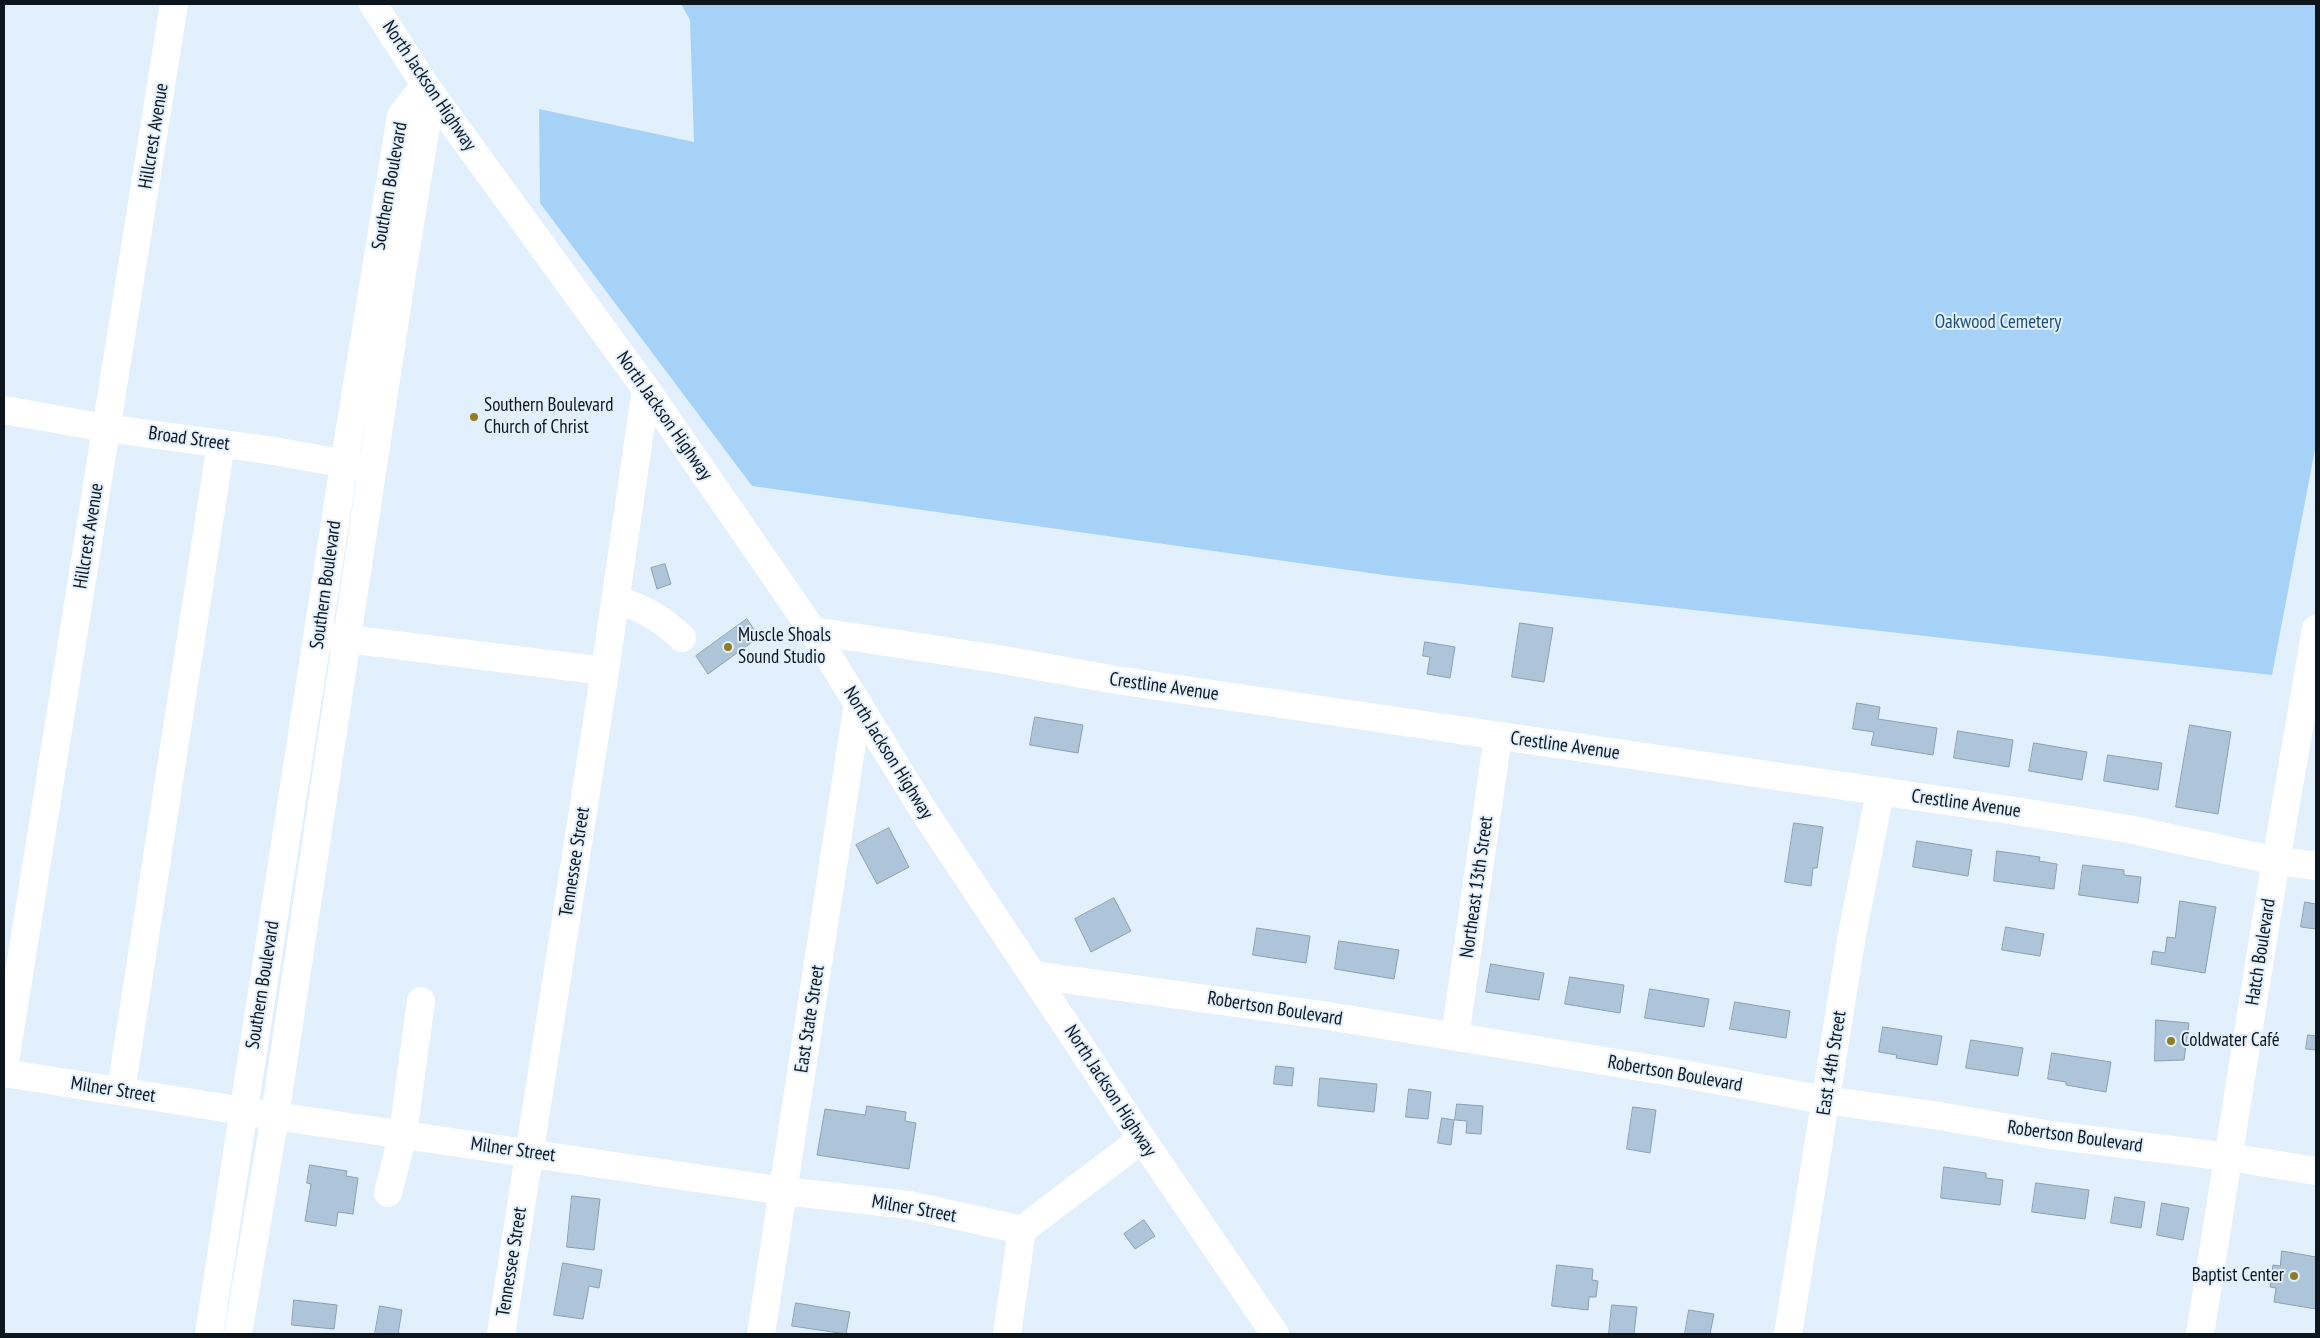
<!DOCTYPE html>
<html>
<head>
<meta charset="utf-8">
<style>
  body { margin:0 }
  #map { position:relative; width:2320px; height:1338px; overflow:hidden; background:#e2f0fd; font-family:"PT Sans Narrow",sans-serif }
  canvas { display:block }
  .frame { position:absolute; inset:0; border:5px solid #0d161d; pointer-events:none }
</style>
</head>
<body>
<div id="map">
<canvas width="2320" height="1338"></canvas>
<div class="frame"></div>
</div>
<script>
const ctx = document.querySelector('canvas').getContext('2d');
ctx.lineJoin = 'round';
function paint(path, color) { ctx.fillStyle = color; ctx.fill(path, 'evenodd'); }
function stroke(path, color, width, dash) { ctx.strokeStyle = color; ctx.lineWidth = width; ctx.lineCap = dash ? 'butt' : 'round'; ctx.setLineDash(dash || []); ctx.stroke(path); }
function drawText(font, color, halo, rows, align = 'center') {
  ctx.font = font + ' "PT Sans Narrow",sans-serif'; ctx.lineWidth = 4; ctx.setLineDash([]); ctx.textBaseline = 'middle'; ctx.strokeStyle = halo; ctx.fillStyle = color; for (const [text, x, y, turn = 0] of rows) {
    ctx.save(); ctx.translate(x, y); ctx.rotate((+turn || 0) * Math.PI / 180); ctx.textAlign = isNaN(turn) ? turn : align; if (halo) ctx.strokeText(text, 0, 0); ctx.fillText(text, 0, 0); ctx.restore();
  }
}
paint(new Path2D(`
  M681,4h1635v440l-44,231 -881,-99 -639,-90 -212,-283 -1,-94 155,33 -4,-122z`), '#a7d2f7');
const building = new Path2D(`
  M665,564l6,20 -14,5 -6,-21z
  M747,619l12,18 -51,37 -12,-18z
  M1520,623l33,5 -9,54 -32,-5z
  M1425,642l30,5 -5,31 -23,-4 3,-17 -7,-1z
  M1857,703l23,4 -2,12 59,9 -4,27 -62,-10 3,-13 -21,-3z
  M1035,717l48,8 -5,28 -48,-8z
  M2190,725l41,7 -13,82 -42,-7z
  M1958,731l55,9 -4,27 -55,-9z
  M2034,743l53,9 -5,28 -53,-9z
  M2108,755l54,8 -4,27 -54,-9z
  M1794,823l29,4 -6,41h-4l-2,18 -26,-4z
  M889,828l20,39 -32,17 -21,-39z
  M1917,841l55,9 -4,26 -55,-9z
  M1997,851l43,6 -1,4 18,3 -3,25 -60,-8z
  M2083,865l41,5v5l17,2 -3,26 -59,-8z
  M1114,898l17,33 -40,21 -16,-33z
  M2180,901l36,6 -11,66 -54,-9 2,-13 12,2 2,-16 8,1z
  M2305,902l11,2v25l-15,-2z
  M2006,927l38,7 -4,22 -38,-6z
  M1257,928l53,8 -4,27 -53,-8z
  M1339,941l60,9 -5,29 -59,-10z
  M1491,964l53,9 -5,27 -53,-8z
  M1570,977l54,8 -4,28 -55,-9z
  M1650,989l59,10 -5,28 -59,-9z
  M1735,1002l55,9 -4,27 -56,-9z
  M2156,1020l33,3 -5,37 -29,1z
  M1883,1027l59,9 -5,29 -41,-7 1,-3 -18,-3z
  M2308,1035l8,1v14l-10,-1z
  M1971,1040l52,8 -5,28 -52,-8z
  M2052,1053l59,9 -5,30 -40,-7v-3l-18,-3z
  M1276,1066l18,2 -2,18 -18,-2z
  M1320,1078l57,6 -3,28 -56,-6z
  M1409,1089l22,3 -3,27 -22,-2z
  M1457,1104l26,2 -2,28 -15,-1 1,-12 -12,-1z
  M867,1106l39,6 -1,9 11,2 -7,46 -92,-14 8,-46 40,6z
  M1633,1107l23,3 -6,43 -23,-4z
  M1442,1118l12,2 -3,25 -13,-2z
  M310,1165l37,6 -1,5 12,2 -5,36 -15,-2 -2,14 -31,-5 6,-37 -4,-1z
  M1944,1167l42,6v5l17,2 -3,25 -59,-7z
  M2036,1183l53,7 -4,29 -53,-7z
  M572,1196l28,3 -6,51 -27,-3z
  M2115,1197l30,5 -4,26 -30,-5z
  M2162,1203l27,5 -6,32 -26,-5z
  M1144,1220l11,16 -20,13 -11,-15z
  M2282,1251l34,6v52l-42,-7 2,-14 -6,-1 3,-22 7,1z
  M563,1263l39,7 -3,18 -10,-2 -6,33 -29,-4z
  M1557,1265l36,4 -1,11 6,1 -2,16h-7l-1,13 -36,-4z
  M294,1300l43,5 -3,24 -42,-4z
  M796,1303l54,9 -4,22 -54,-8z
  M1612,1305l25,2 -3,27h-25z
  M380,1306l22,4 -4,24h-23z
  M1689,1310l25,4 -4,20h-25z`);
paint(building, '#aec5d9');
stroke(building, '#899fb3', 1);
stroke(new Path2D(`
  M4,410l102,18 162,22 95,17
  M615,599c27,9 47,19 67,39
  M813,631l185,28 118,21 893,130 119,19 149,32 39,5
  M331,637l274,34
  M1034,975l288,40 356,58 147,27 108,15 118,20 178,22 87,14
  M1455,1037l43,-301
  M4,1068l170,-1064
  M4,1073l271,43 509,75 125,14 113,25
  M121,1091l100,-647
  M388,1193l15,-59 18,-133
  M209,1334l135,-869 57,-349 24,-31
  M238,1334l37,-218 127,-843 24,-147 -1,-41
  M501,1334l104,-663 41,-282
  M761,1334l97,-631
  M1007,1334l15,-104 120,-91
  M1788,1334l64,-399 28,-143`), '#fff', 28);
stroke(new Path2D(`
  M373,4l52,81 221,304 167,242 112,182 217,326 133,195
  M2200,1334l69,-432 47,-273`), '#fff', 28);
for (const [x, y, r, color] of [
  [474,417,5,"#907c22"],
  [728,647,5,"#907c22"],
  [2171,1041,5,"#907c22"],
  [2294,1276,5,"#907c22"]
]) { const dot = new Path2D(); dot.arc(x, y, r, 0, 2 * Math.PI); ctx.fillStyle = color; ctx.fill(dot); stroke(dot, '#e2f0fd', 2); }
drawText('19px', '#0d161d', '#e2f0fd', [
  ["North Jackson Highway",429,86,56],
  ["Hillcrest Avenue",154,136,-81],
  ["Southern Boulevard",390,186,-80],
  ["North Jackson Highway",664,416,55],
  ["Broad Street",189,439,8],
  ["Hillcrest Avenue",89,536,-81],
  ["Southern Boulevard",326,585,-82],
  ["Crestline Avenue",1164,687,8],
  ["Crestline Avenue",1565,746,8],
  ["North Jackson Highway",888,753,58],
  ["Crestline Avenue",1966,804,8],
  ["Tennessee Street",575,862,-81],
  ["Northeast 13th Street",1477,887,-82],
  ["Hatch Boulevard",2261,952,-81],
  ["Southern Boulevard",263,985,-81],
  ["Robertson Boulevard",1275,1009,9],
  ["East State Street",810,1019,-81],
  ["East 14th Street",1832,1063,-81],
  ["Robertson Boulevard",1675,1074,10],
  ["Milner Street",113,1090,9],
  ["North Jackson Highway",1110,1091,57],
  ["Robertson Boulevard",2075,1137,8],
  ["Milner Street",513,1150,8],
  ["Milner Street",914,1209,10],
  ["Tennessee Street",512,1262,-81]
]);
drawText('19px', '#1a4f77', '#e2f0fd', [
  ["Oakwood Cemetery",1998,323]
]);
drawText('19px', '#0d161d', '#e2f0fd', [
  ["Southern Boulevard",484,406],
  ["Church of Christ",484,428],
  ["Muscle Shoals",738,636],
  ["Sound Studio",738,658],
  ["Coldwater Café",2181,1041],
  ["Baptist Center",2284,1276,"right"]
], 'left');
</script>
</body>
</html>
